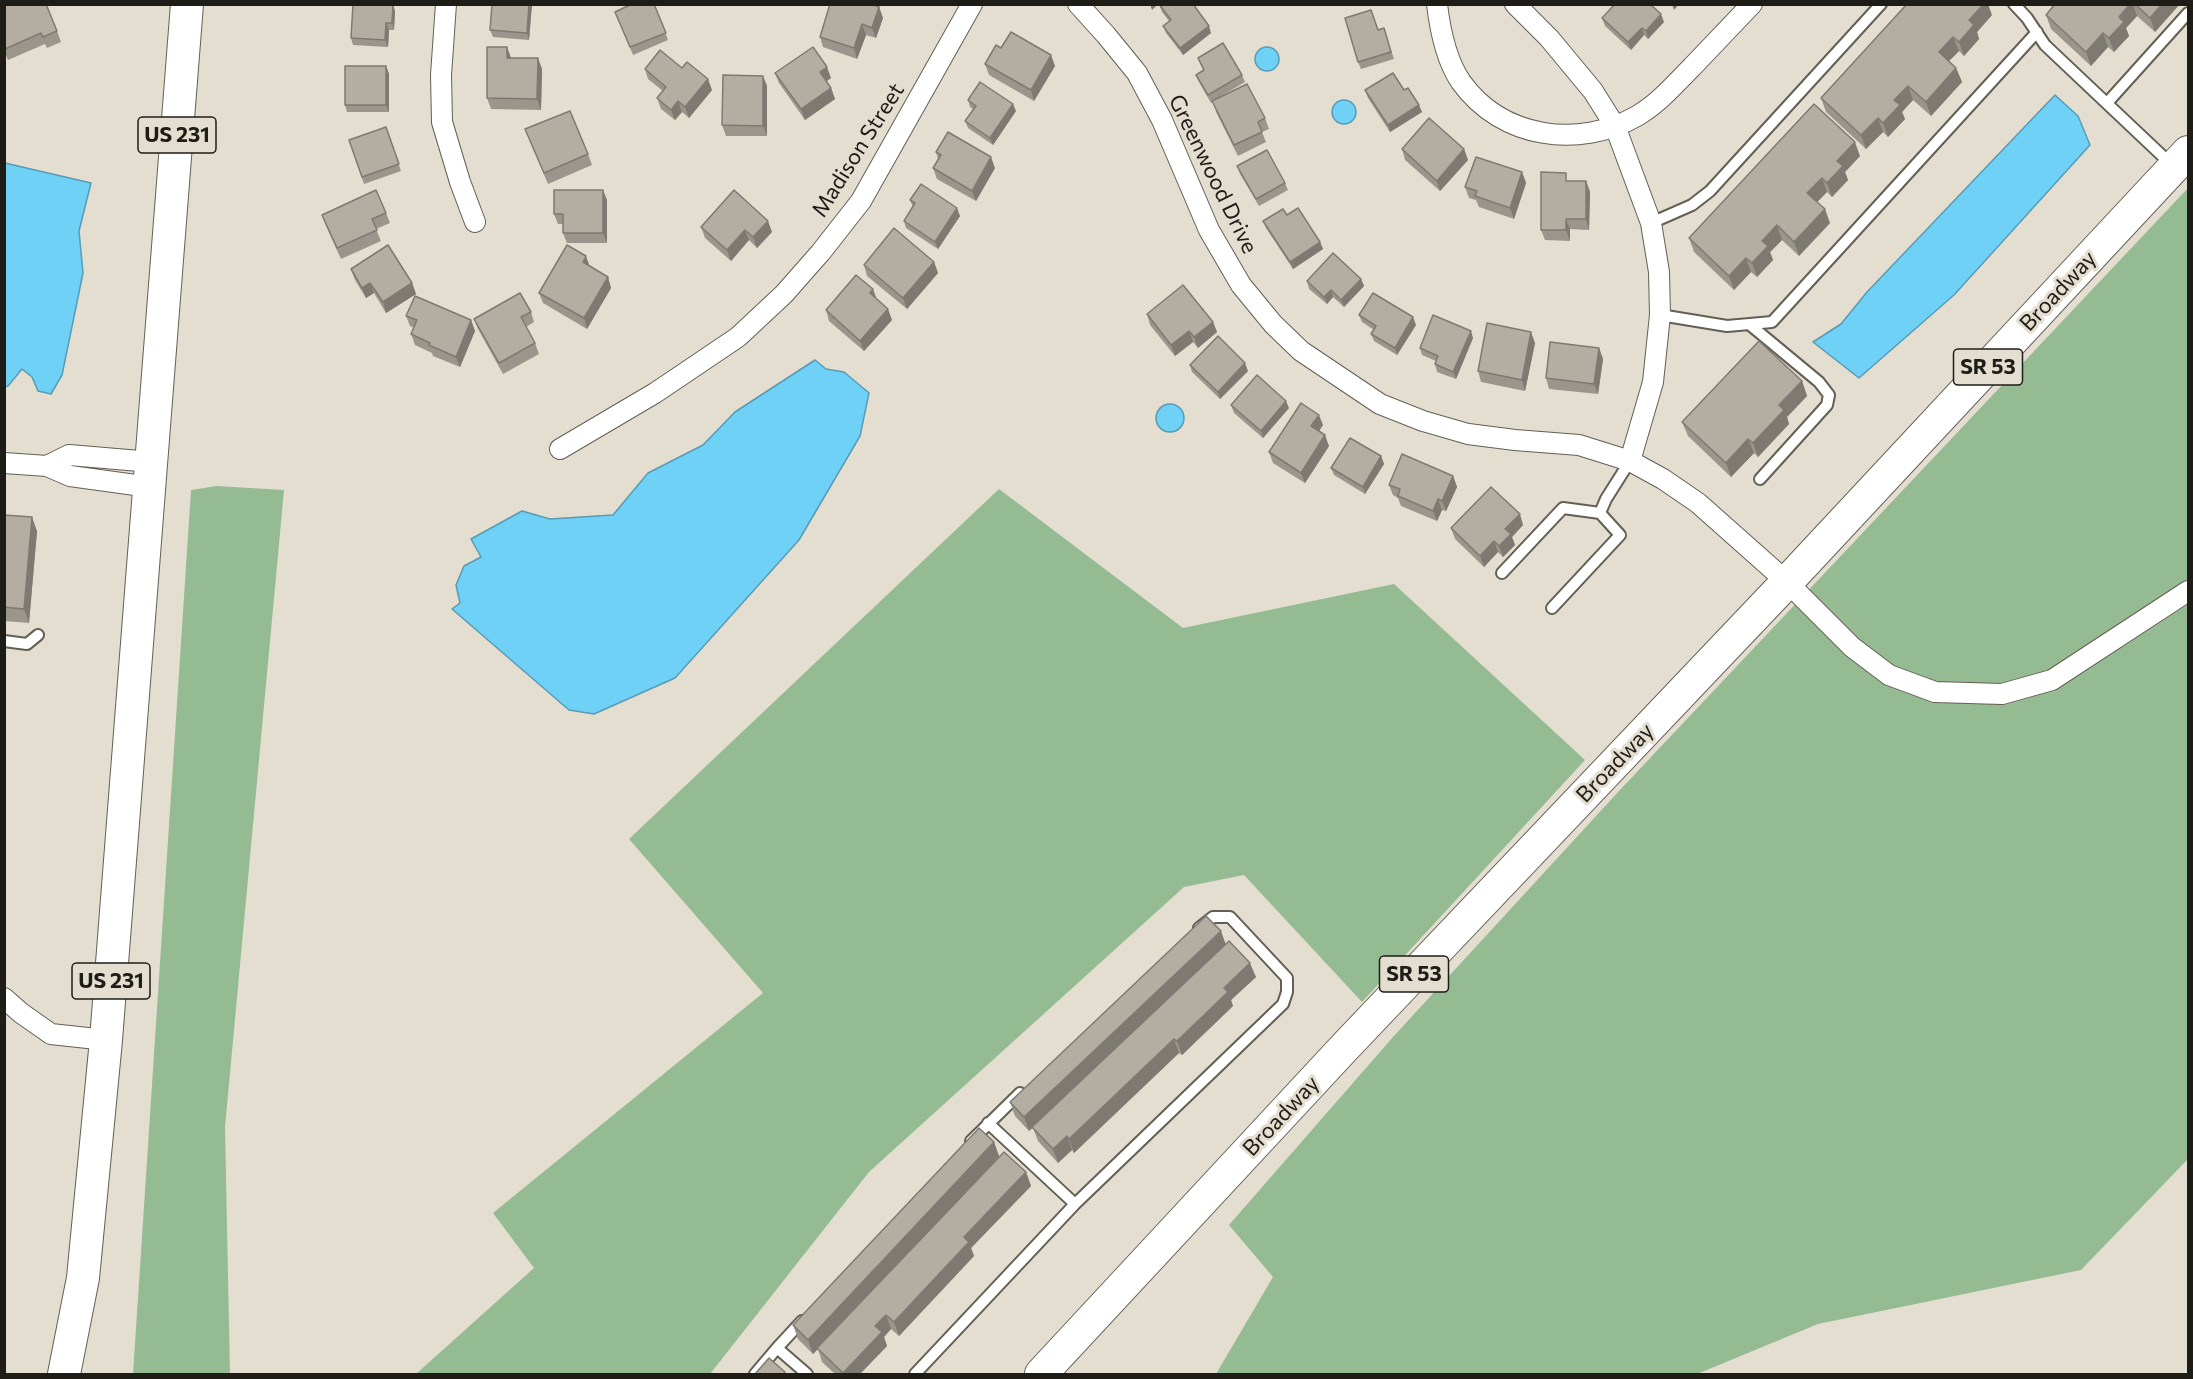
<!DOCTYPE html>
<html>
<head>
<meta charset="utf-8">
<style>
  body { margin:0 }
  #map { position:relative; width:2193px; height:1379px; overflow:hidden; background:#e4ded1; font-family:Commissioner,sans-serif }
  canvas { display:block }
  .frame { position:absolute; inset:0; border:6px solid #1e1c17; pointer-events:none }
</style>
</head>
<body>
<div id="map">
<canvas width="2193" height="1379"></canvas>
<div class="frame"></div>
</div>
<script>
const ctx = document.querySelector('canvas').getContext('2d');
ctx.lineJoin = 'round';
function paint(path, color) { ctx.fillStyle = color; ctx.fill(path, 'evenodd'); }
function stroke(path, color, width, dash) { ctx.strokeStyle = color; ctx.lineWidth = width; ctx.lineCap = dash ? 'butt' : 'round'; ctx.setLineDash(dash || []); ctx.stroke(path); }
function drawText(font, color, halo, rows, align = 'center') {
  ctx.font = font + ' Commissioner,sans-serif'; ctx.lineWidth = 6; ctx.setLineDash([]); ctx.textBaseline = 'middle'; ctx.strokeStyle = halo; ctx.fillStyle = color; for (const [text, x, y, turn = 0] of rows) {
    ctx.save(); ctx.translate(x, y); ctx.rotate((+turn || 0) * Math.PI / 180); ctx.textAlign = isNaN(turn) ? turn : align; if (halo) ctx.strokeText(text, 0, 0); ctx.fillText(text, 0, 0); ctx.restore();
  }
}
paint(new Path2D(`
  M2188,188v971l-107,111 -263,54 -121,50h-481l57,-97 -44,-52 164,-188 226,-246z
  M217,486l67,4 -59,637 5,247h-97l58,-884z
  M999,489l184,139 211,-44 191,176 -223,242 -118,-127 -60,12 -315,285 -159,202h-294l118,-106 -41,-55 270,-220 -134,-154z`), '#95bb92');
const water = new Path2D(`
  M1255 59a12 12 0 1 1 24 0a12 12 0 1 1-24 0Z
  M2055,95l23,21 12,29 -136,150 -95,83 -46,-36 28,-18 26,-32z
  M1332 112a12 12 0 1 1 24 0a12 12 0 1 1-24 0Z
  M5,163l86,20 -12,48 4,42 -21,102 -11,19 -13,-3 -6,-14 -10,-8 -14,17 -3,1z
  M815,360l11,9 18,3 25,21 -9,43 -61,104 -124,138 -81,36 -25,-4 -117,-101 8,-6 -4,-18 8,-19 17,-9 -10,-18 51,-28 28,8 63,-4 35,-42 55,-28 32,-33z
  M1156 418a14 14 0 1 1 28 0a14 14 0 1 1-28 0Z`);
paint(water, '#70d1f7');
stroke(water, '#579bb4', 1.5);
const service = new Path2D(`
  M2014,4l13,14 18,27 127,120
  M2107,103l81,-90
  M1651,223l41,-18 18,-14 171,-187
  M1660,315l67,11 45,-4 265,-290
  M1749,324l70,58 10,13 -2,10 -67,74
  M1502,573l61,-65 37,5 6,-14 24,-38
  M1552,608l68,-73 -20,-22
  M4,641l23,3 11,-9
  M988,1123l87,81
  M971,1141l49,-48
  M802,1321l-25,27 30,26
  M755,1374l22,-26
  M915,1374l160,-170 208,-200 4,-12v-14l-57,-61h-17l-14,11`);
const minor = new Path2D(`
  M446,4l-5,71 1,47 18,60 15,40
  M1078,4l28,31 31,38 25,47 47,110 32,55 32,39 28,27 79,53 43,17 45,13 47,6 64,5 51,16 33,18 35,24 89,79 65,65 37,28 46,17 67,2 50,-14 136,-89
  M1437,4c3,26 9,56 24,78 41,57 118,67 176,34 22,-13 37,-31 55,-49 20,-21 40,-42 60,-63
  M1515,4l34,34 44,53 22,35 36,97 8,49 1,43 -7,67 -23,79
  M560,449l95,-56 83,-56 46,-43 37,-42 40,-51 111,-197
  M4,463l43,3 23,10 80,11
  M47,466l22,-11 83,7
  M4,998l17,15 30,21 55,6`);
const primary = new Path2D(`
  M64,1374l19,-96 23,-238 81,-1036
  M1041,1374l302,-325 444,-467 401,-430`);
stroke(service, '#645f54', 14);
stroke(minor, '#645f54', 22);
stroke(primary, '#645f54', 34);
stroke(service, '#fff', 10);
stroke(minor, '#fff', 20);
stroke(primary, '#fff', 32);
paint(new Path2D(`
  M4,4l53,27 4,11 -14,6 -2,-4 -37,16 -4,-9z
  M532,4l-3,36 -36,-3 -3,-7z
  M654,4l14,36 -35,15 -18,-43z
  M1159,4l52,29 -28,22 -17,-22 -3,-7 6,-5 -7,-9z
  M2055,4h125l-25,28 -18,-16 -11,12 3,8 -15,16 -6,-5 -17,19 -40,-37 -5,-14z
  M879,7l4,11 -7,20 -10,-3 -9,24 -34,-12 -3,-10z
  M395,11l-1,19h-5l-1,17 -35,-2 -2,-7z
  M1992,15l-15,17 2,7 -15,17 -5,-5 -10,10 7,7 6,14 -31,34 -18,-16 -11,12 3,7 -17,18 -5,-5 -17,17 -40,-37 -5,-14z
  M1602,18l62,4 -16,17 -4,-4 -13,15 -26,-24z
  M1384,28l10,31 -33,10 -3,-7 20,-32z
  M507,47l4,11 31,11 -1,41 -50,-1 -4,-11z
  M1001,48l54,18 -21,35 -45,-26 -4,-11z
  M1198,58l44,17 3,7 -27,16 47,20 4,11 -7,3 4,10 -28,14 -22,-44 -3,-11 -2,2 -12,-21 -3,-7 7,-5z
  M386,66l3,8v38h-42l-2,-7z
  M682,68l30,22 -23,28 -7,-6 -7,8 -14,-11 -4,-11 6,-7 -15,-12 -3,-10z
  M775,73l56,5 -5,3 5,7 4,11 -30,21 -26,-37z
  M763,76l4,10v50h-41l-4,-11z
  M1365,90h39l18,22 -32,20 -22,-34z
  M968,100l48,11 -23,34 -25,-17 -3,-7 8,-12 -3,-2z
  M386,127l15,44 -37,13 -15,-44z
  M525,129l63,25 4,11 -44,19z
  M1402,149h62l4,11 -28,31 -35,-31z
  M936,152l59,16 -19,33 -39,-22 -4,-11 5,-9z
  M1860,156l-15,16 3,8 -16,17 -5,-5 -10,10 13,21 -31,33 -17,-16 -12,12 3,8 -16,17 -6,-5 -17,18 -40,-38 -5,-14z
  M1237,166l48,17 3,7 -29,16 -19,-32z
  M1522,172l4,11 -12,36 -35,-12 -3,-7 -7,-2 -4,-11z
  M1569,181h17l4,11 -1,38 -19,-1v12l-25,-1 -4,-10z
  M607,200v43h-40l-4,-10v-9h-5l-4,-10z
  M910,200l50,16 -22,33 -32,-21 -2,-7 9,-14z
  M386,213l4,10 -14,6 5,12 -40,18 -15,-33 -4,-11z
  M1287,215l33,27 3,7 -30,20 -27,-41 -3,-7z
  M701,227l71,5 -15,16 -8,-8 -18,21 -26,-23z
  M934,262l4,11 -31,36 -40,-33 -3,-11z
  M351,269l61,14 4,11 -30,19 -12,-20 -8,5 -11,-18z
  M608,277l3,11 -24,41 -44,-26 -4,-10z
  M1361,279l3,7 -20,21 -11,-10 -6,7 -18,-15 -2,-8z
  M826,310l66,10 -28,31 -35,-30z
  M531,312l3,10 -8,5 9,16 4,11 -36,20 -25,-45 -4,-10z
  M1147,314l66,8 4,10 -19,16 -5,-6 -18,14 -25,-31z
  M1359,315l57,10 -19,30 -23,-14 -3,-7 3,-4 -12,-8z
  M406,316l65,4 4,11 -15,36 -27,-11 -1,-3 -17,-8 -4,-11 3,-6 -4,-2z
  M1473,338l-17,41 -19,-7 -2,-8 1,-3 -14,-6 -2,-7z
  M1535,343l-10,48 -44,-9 -3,-11z
  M1599,348l4,11 -5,35 -49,-5 -3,-11z
  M1190,365l58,6 -28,28 -28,-27z
  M1802,381l5,15 -20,21 2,7 -31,33 -4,-4 -23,24 -43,-41 -6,-14z
  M1231,405l58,3 -26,30 -29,-25z
  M1323,425l-4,6 10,15 -24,37 -32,-20 -4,-11z
  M1381,456l3,8 -19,30 -31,-19 -3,-7z
  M1453,476l4,11 -11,24 -4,-1 -5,11 -36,-15 -3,-8 -5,-3 -4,-10z
  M4,515l33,16 -8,92 -25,-2z
  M1523,525l-11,12 3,8 -12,12 -5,-5 -14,15 -29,-28 -4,-11z
  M1225,944l31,33 -25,23 2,6 -51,49 -3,-2 -105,100 -2,-3 -14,13 -20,-22 -5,-13 -4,3 -14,-15 -5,-14z
  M994,1142l5,14 27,16 5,14 -60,62 3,8 -75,80 -8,-7 -7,8 3,9 -27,28h-25l-13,-12 -4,-13 -5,5 -15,-15 -5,-14z`), '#9b968b');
paint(new Path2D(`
  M393,4l2,7 -1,19 -2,-7z
  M529,4h3l-3,36 -2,-7z
  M1150,4h8l-6,6z
  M1672,4h7l-5,6z
  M1984,4h4l4,11 -15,17 2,7 -15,17 -5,-14 10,-22z
  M2130,4h3l4,12 -11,12 3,8 -15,16 -5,-14 10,-21z
  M2162,4h18l-25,28 -5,-14z
  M879,7l4,11 -7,20 -4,-10z
  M1661,14l3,8 -16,17 -2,-8z
  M386,23l3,7 -1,17 -3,-7z
  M862,24l4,11 -9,24 -3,-11z
  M1209,26l2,7 -28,22 -3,-7z
  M1642,28l2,7 -13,15 -3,-8z
  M2103,33l5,14 -17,19 -5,-14z
  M1953,37l6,14 -15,15 -5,-14z
  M507,47l4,11h-4z
  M1051,55l4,11 -21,35 -3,-11z
  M538,58l4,11 -1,41 -4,-11z
  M386,66l3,8v38l-3,-7z
  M827,67l4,11 -7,5 -4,-11z
  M1956,68l6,14 -31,34 -5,-14z
  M763,76l4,10v50l-4,-10z
  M708,79l4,11 -23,28 -4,-11z
  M1908,86l5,14 -11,12 3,7 -17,18 -5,-14 11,-23z
  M831,88l4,11 -30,21 -4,-11z
  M678,101l4,11 -7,8 -4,-10z
  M1013,104l3,7 -23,34 -3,-7z
  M1419,105l3,7 -32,20 -2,-7z
  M1878,118l5,14 -17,17 -5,-14z
  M1855,142l5,14 -15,16 3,8 -16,17 -5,-14 10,-22z
  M1464,149l4,11 -28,31 -3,-10z
  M991,157l4,11 -19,33 -4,-10z
  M1522,172l4,11 -12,36 -4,-11z
  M1822,178l5,14 -15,15 -5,-14z
  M1586,181l4,11 -1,38 -3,-11z
  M603,190l4,10v43l-4,-10z
  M957,208l3,8 -22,33 -3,-7z
  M1825,209l5,14 -31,33 -5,-14z
  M1566,219l4,10v12l-4,-11z
  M768,221l4,11 -15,16 -4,-11z
  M1777,225l5,15 -12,12 3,8 -16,17 -5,-14 10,-22z
  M745,230l4,10 -18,21 -4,-11z
  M1320,242l3,7 -30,20 -3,-7z
  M586,256l4,11 -7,-5z
  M1746,258l5,14 -17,18 -5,-14z
  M934,262l4,11 -31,36 -4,-11z
  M608,277l3,11 -24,41 -3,-11z
  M1361,279l3,7 -20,21 -3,-7z
  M370,283l4,10 -8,5 -4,-10z
  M412,283l4,11 -30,19 -3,-11z
  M873,289l4,11 -7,-7z
  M1331,290l2,7 -6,7 -3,-7z
  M888,309l4,11 -28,31 -4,-10z
  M1413,317l3,8 -19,30 -2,-7z
  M471,320l4,11 -15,36 -4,-10z
  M1213,322l4,10 -19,16 -4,-11z
  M1189,331l4,11 -18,14 -4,-11z
  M1471,331l2,7 -17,41 -3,-7z
  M1531,332l4,11 -10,48 -3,-11z
  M1599,348l4,11 -5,35 -4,-10z
  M1245,363l3,8 -28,28 -2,-7z
  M1802,381l5,15 -20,21 2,7 -31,33 -5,-14 26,-38z
  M1286,401l3,7 -26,30 -2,-7z
  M1319,415l4,10 -8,12 -4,-11z
  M1325,435l4,11 -24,37 -4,-10z
  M1748,439l6,14 -23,24 -5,-14z
  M1381,456l3,8 -19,30 -2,-7z
  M1453,476l4,11 -11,24 -4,-10z
  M1438,499l4,11 -5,11 -4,-10z
  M1520,514l3,11 -11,12 3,8 -12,12 -4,-11 6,-17z
  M32,517l5,14 -8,92 -5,-14z
  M1494,541l4,11 -14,15 -4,-11z
  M1221,931l5,14 -197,186 -5,-14z
  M1250,963l6,14 -25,23 2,6 -51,49 -5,-14 47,-53z
  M1174,1039l5,14 -105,100 -5,-14z
  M1067,1136l5,14 -14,13 -5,-14z
  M994,1142l5,14 -186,198 -5,-14z
  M1026,1172l5,14 -60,62 3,8 -75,80 -5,-14 70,-85z
  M886,1315l5,14 -7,8 3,9 -27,28h-16l-1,-1 32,-47z`), '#7e7a71');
const building = new Path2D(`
  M4,4h42l11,27 -14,6 -2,-4 -36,16z
  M353,4h40l-1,19h-6l-1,17 -34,-2z
  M492,4h37l-2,29 -37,-3z
  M632,4h22l12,29 -36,14 -15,-35z
  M830,4h42l7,3 -7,21 -10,-4 -8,24 -34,-11z
  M1159,4h34l16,22 -29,22 -17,-22 8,-6z
  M1615,4h35l11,10 -15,17 -4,-3 -14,14 -26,-24z
  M1907,4h77l-15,16 5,5 -15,17 -6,-5 -14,15 17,16 -30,34 -18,-16 -14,14 6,5 -17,18 -5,-5 -17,17 -40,-37z
  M2055,4h75l-11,13 5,5 -15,16 -6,-5 -17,19 -40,-37z
  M2135,4h27l-12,14z
  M1371,10l7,20 6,-2 7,24 -33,10 -13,-44z
  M1011,32l40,23 -20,35 -46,-26 11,-19 5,3z
  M1223,43l19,32 -34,20 -12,-20 8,-5 -6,-12z
  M487,47h20v11h31l-1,41 -50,-1z
  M813,47l14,20 -7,5 11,16 -30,21 -26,-36z
  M660,50l22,18 5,-6 21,17 -23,28 -7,-6 -7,9 -14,-12 9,-11 -21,-18z
  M345,66h41v39h-41z
  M1393,73l11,17 4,-2 11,17 -31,20 -23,-35z
  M723,75l40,1v50l-41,-1z
  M980,82l33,22 -23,34 -25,-17 11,-15 -8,-6z
  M1247,84l18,34 -7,4 4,10 -28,13 -22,-44z
  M1814,104l41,38 -18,19 6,5 -16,17 -5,-5 -15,15 18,16 -31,33 -17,-17 -15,16 6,5 -16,17 -6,-5 -17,18 -40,-38z
  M570,111l18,43 -44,19 -19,-44z
  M1429,118l35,31 -27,32 -35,-32z
  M386,127l13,37 -37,13 -13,-37z
  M948,132l43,25 -19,34 -39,-23 8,-13 -5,-3z
  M1267,150l18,33 -29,16 -19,-33z
  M1476,157l46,15 -12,36 -35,-12 2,-5 -12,-4z
  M1541,172l25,1v8h20v38h-20v11h-25z
  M921,184l36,24 -22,34 -31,-21 11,-18 -5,-3z
  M376,190l10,23 -14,6 5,11 -40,18 -15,-33z
  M554,190h49v43h-40v-19h-9z
  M734,190l34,31 -15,16 -8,-7 -18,20 -26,-23z
  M1298,208l22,34 -30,20 -27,-41 20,-12 4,6z
  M894,228l40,34 -31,36 -39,-33z
  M388,245l24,38 -29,19 -13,-19 -8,5 -11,-19z
  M567,245l19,11 -3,6 25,15 -24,41 -45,-25z
  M1333,253l28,26 -20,21 -10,-10 -7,7 -17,-16z
  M856,275l17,14 -3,4 18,16 -28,32 -34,-31z
  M1183,285l30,37 -19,15 -5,-6 -18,14 -24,-31z
  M520,293l11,19 -10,5 14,26 -36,20 -25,-44z
  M1373,293l40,24 -18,31 -24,-14 5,-8 -17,-11z
  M415,296l56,24 -15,37 -27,-12 1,-2 -19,-9 6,-14 -11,-4z
  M1433,315l38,16 -18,41 -18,-8 3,-8 -18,-8z
  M1487,323l44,9 -9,48 -44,-9z
  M1218,336l27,27 -27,29 -28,-27z
  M1759,341l43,40 -23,24 5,5 -31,33 -5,-4 -22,24 -44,-41z
  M1550,342l49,6 -5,36 -48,-6z
  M1257,375l29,26 -25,30 -30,-26z
  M1301,403l18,12 -8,11 14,9 -24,38 -32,-21z
  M1350,438l31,18 -18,31 -32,-19z
  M1402,454l51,22 -11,25 -4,-2 -5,12 -35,-15 2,-7 -11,-4z
  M1491,487l29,27 -15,15 6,5 -12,12 -5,-5 -14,15 -29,-28z
  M4,515l28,2 -8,92 -20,-2z
  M1206,916l15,15 -197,186 -14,-15z
  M1229,941l21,22 -26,25 4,4 -51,49 -3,-2 -105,100 -2,-3 -14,13 -21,-22z
  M979,1128l15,14 -186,198 -15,-15z
  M1004,1152l22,20 -62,65 5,5 -75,80 -8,-7 -11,11 7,6 -39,41 -26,-25z
  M769,1358l16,14 -2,2h-28z`);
paint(building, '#b4aea2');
stroke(building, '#7e7a71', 1.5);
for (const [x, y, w] of [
  [177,135,78],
  [1988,367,69],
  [1414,974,69],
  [111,981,78]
]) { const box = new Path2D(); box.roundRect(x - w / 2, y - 18, w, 36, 4.5); ctx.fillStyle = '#e4ded1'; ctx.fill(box); stroke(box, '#1e1c17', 1.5); }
drawText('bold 21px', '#1e1c17', null, [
  ["US 231",177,135],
  ["SR 53",1988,367],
  ["SR 53",1414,974],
  ["US 231",111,981]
]);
drawText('22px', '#1e1c17', '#e4ded1', [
  ["Madison Street",858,150,-58],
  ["Greenwood Drive",1213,174,64],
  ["Broadway",2058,291,-47],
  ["Broadway",1615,763,-46],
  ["Broadway",1281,1116,-47]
]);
</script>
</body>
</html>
